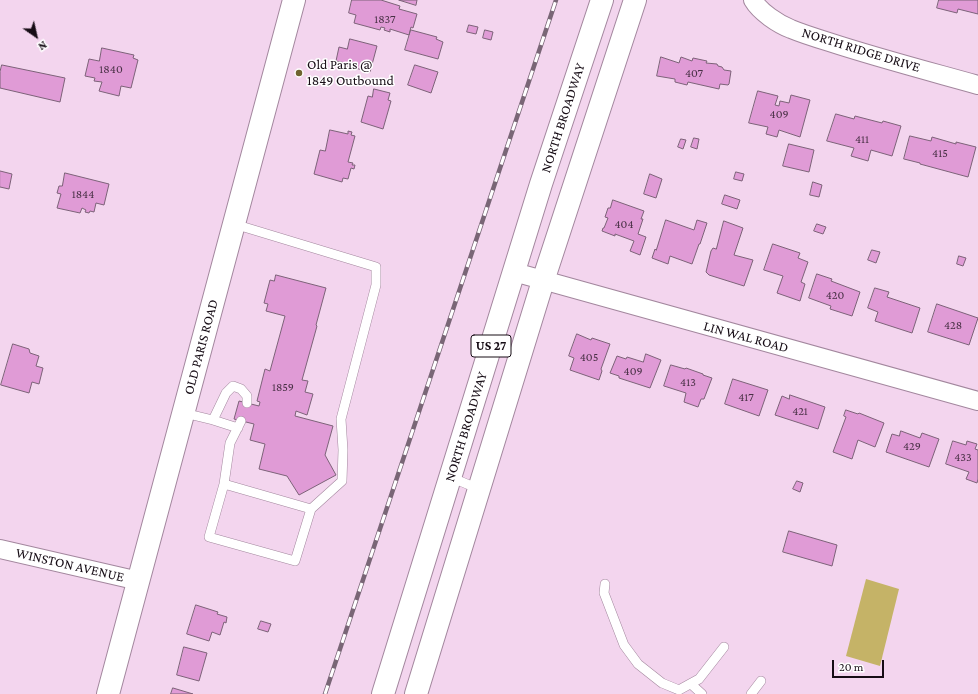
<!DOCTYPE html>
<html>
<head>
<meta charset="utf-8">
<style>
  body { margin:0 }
  #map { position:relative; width:978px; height:694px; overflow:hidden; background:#f3d5ee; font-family:"Crimson Pro",serif }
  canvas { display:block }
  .north { position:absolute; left:16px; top:16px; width:40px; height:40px; -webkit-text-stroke:3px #fff; paint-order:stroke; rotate:146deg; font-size:11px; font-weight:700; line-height:16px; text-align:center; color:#160c15 }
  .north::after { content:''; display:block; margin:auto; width:14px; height:18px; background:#160c15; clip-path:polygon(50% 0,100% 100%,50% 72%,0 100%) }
  .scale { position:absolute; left:832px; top:660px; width:52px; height:18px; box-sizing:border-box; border:2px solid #160c15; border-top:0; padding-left:5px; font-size:12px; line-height:14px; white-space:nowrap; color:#160c15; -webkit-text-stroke:3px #fff; paint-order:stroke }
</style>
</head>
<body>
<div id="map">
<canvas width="978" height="694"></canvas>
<div class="north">N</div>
<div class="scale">20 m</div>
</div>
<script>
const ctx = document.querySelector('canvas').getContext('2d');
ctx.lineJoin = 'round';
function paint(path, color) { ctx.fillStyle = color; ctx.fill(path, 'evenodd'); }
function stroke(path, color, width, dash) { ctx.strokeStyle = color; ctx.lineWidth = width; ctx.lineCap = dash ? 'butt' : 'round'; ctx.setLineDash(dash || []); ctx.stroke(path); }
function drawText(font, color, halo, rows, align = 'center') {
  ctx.font = font + ' "Crimson Pro",serif'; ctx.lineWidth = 3; ctx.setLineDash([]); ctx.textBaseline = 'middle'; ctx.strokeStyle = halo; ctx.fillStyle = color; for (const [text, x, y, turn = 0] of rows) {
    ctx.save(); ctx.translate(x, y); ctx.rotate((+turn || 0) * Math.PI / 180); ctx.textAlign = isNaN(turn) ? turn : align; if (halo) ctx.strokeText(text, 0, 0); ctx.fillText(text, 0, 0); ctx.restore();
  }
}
paint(new Path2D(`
  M866,579l33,10 -19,77 -34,-10z`), '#c5b367');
const building = new Path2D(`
  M352,0h29l19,6 -1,3 18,5 -4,14 -2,-1 -2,8 -19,-6v3l-6,-2 1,-2 -4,-1 -1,3 -26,-7 2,-8 -7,-2z
  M399,0h18l-1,5z
  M939,0h39v14l-20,-5 -1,4 -20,-5z
  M469,25l9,2 -2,7 -9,-2z
  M411,30l26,7 -1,2 7,3 -5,17 -33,-9z
  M485,30l8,2 -2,8 -8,-2z
  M350,39l27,7 -7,26 -26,-7 1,-2 -9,-2 3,-14 8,2z
  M102,48l32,7 -1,3 5,2 -7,28 -10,-2 -2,10 -20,-5 3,-9 -8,-1 1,-3 -10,-2 4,-17 10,2z
  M661,57l18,6 2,-6 11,4 1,-3 14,3 -1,2 11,1 1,2 4,1 2,3 7,1 -2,13 -1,1 -8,-1 -1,5 -31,-7 -1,3 -12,-3v-3l-18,-3z
  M2,65l63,13 -5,24 -60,-14v-16z
  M415,65l23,7 -7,21 -23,-8z
  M374,89l16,4 -2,7 3,1 -8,28 -22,-7 7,-26 4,1z
  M758,91l20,5 -3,9 4,1 1,-5 9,2 2,-8 19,5 -10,37 -21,-7 -2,7 -11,-3 2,-7 -19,-4z
  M836,114l18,5 1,-3 27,7 1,-2 18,5 -9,30 -21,-6 -3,11 -17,-5 3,-8 -27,-7z
  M330,130l18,4v-3l4,1 -1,3 4,1 -7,26 5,1 -1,2h3l-1,4 -3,-1 -3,11 -5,-1 -1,4 -28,-8 6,-24 5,1z
  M910,136l21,5 1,-4 24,7v-2l20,5 -8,30 -48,-13v-1l-16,-4z
  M694,138l5,1 -2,10 -6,-2z
  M681,139l5,1 -3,9 -5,-2z
  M789,144l25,6 -5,22 -26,-6z
  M0,171l12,3 -3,15 -9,-2z
  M736,172l8,2 -2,7 -8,-2z
  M65,173l44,11 -5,21 -8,-2 -2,9 -4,-1 -1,2 -4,-1 1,-2 -4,-2 -2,5 -23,-5 4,-14 -4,-1 2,-7h3z
  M650,174l12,5 -6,19 -12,-4z
  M813,182l9,3 -3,12 -9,-2z
  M725,195l15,5 -3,9 -15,-5z
  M613,200l31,11 -3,8h2l-5,15 8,3 -6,18 -10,-4 4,-10 -19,-7v2l-13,-5 1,-3h1l4,-10 -3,-1 3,-9h2z
  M666,220l28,10 3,-10 10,3 -7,21h-1l-7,20 -22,-8 -2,8 -16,-6 3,-9 1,1z
  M724,221l19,7 -9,27 19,5 -9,26 -35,-11 -3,-3 5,-21 2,-3 3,1z
  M817,224l9,3 -3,7 -9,-3z
  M773,244l27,9 -2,5 10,4 -7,20 4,2 -5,17 -23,-8 6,-17 -19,-6z
  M872,250l8,2 -4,11 -8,-3z
  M959,256l7,2 -3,8 -6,-2z
  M817,274l15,5 -1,2 29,11 -8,24 -22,-7 1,-3 -22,-8z
  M276,275l50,13 -10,37 1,1 -15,54 6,1 -3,11 8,2 -6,21 -11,-4 -1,5 38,10 -8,29 11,20 -37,20 -12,-19 -28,-7 6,-25 -15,-4 4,-16 -20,-5 5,-18 20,5 1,-4 -3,-1 8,-32 5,2 15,-55 -19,-5 2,-7 -4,-1 6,-23 4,1z
  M875,288l14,4 -2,5 33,11 -8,25 -37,-12 3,-9 -10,-4z
  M937,304l41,14 -9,27 -41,-13z
  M577,334l14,6 1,-2 18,6 -9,25 1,2 -3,9 -29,-10 4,-12 -5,-2z
  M13,344l16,5 1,4 9,3 -3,10 7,2 -4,16 -7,-2 -3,11 -28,-8z
  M646,354l15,6 -11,28 -31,-10v-2l-9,-3 7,-17 9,3 1,-2 16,5z
  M671,365l14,4 1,-1 17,6v1l9,3 -8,21h-3l-3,8 -14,-5 2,-9 -22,-7z
  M733,379l35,11 -9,26 -34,-12z
  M790,395l35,12 -7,22 -43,-14 7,-19 7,3z
  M846,410l12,4 1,-1 25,10 -9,24 -17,-7 -6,19 -19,-7 13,-35 -2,-1z
  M901,431l19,7 2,-5 17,6 -10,28 -43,-15 6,-18 7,2z
  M953,441l13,4 1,-4 10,3 -2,5 3,1v29l-1,4 -11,-4 3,-7 -23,-8z
  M797,481l6,2 -3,9 -7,-3z
  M789,531l48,14 -5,21 -49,-14z
  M196,605l22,7 -1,2 10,3 -1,6 -2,-1 -4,13 -8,-3 -3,9 -22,-7z
  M261,621l10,3 -3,8 -10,-3z
  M184,647l23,6 -8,28 -22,-6z
  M173,688l20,6h-22z`);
paint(building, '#e09bd6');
stroke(building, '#7c6278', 1);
const service = new Path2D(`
  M234,224l142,43v18l-35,134 2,31 -1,31 -31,28 -16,52 -86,-24 15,-53 6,-41 11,-22
  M184,413l29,7 13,-27 7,-7 8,3 6,7v7
  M213,420l25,8
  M450,477l29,12
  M224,484l87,25
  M605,584l-1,9 20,52 14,19 24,19 17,7 20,-11 25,-32
  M691,684l11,10
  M751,694l10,-13`);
const minor = new Path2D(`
  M753,0c7,12 25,24 38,29 12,5 25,9 38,13 49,16 99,29 149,43
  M514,272l464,129
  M0,549l139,32`);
const tertiary = new Path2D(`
  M108,694l186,-694`);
const trunk = new Path2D(`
  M383,694l158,-510 61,-184
  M416,694l127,-413 92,-281`);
stroke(service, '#a3879e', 10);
stroke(minor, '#a3879e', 20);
stroke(tertiary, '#a3879e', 24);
stroke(trunk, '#a3879e', 24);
stroke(service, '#fff', 9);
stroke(minor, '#fff', 18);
stroke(tertiary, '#fff', 22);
stroke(trunk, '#fff', 22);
const rail = new Path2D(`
  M325,694l231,-694`);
stroke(rail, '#796676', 4.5);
stroke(rail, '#fff', 3, [9]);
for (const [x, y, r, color] of [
  [299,73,4,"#6f6330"]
]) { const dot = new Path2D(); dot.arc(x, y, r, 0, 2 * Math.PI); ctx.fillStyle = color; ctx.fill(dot); stroke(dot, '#fff', 1.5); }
drawText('12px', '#483045', null, [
  ["1837",385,19],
  ["1840",111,69],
  ["407",694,73],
  ["409",779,114],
  ["411",862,139],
  ["415",940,153],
  ["1844",83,194],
  ["404",624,224],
  ["420",835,295],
  ["428",953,325],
  ["405",589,357],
  ["409",633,371],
  ["413",688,382],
  ["1859",283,387],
  ["417",746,397],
  ["421",800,411],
  ["429",912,446],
  ["433",963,457]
]);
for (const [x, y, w] of [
  [491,346,40]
]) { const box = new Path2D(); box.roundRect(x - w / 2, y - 11, w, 22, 3); ctx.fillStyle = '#fff'; ctx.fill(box); stroke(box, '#160c15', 1); }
drawText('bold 13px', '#160c15', null, [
  ["US 27",491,346]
]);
drawText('14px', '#160c15', '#fff', [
  ["NORTH RIDGE DRIVE",861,50,17],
  ["NORTH BROADWAY",563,118,-72],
  ["LIN WAL ROAD",746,337,15],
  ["OLD PARIS ROAD",201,347,-75],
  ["NORTH BROADWAY",466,427,-73],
  ["WINSTON AVENUE",70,565,13]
]);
drawText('14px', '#160c15', '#fff', [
  ["Old Paris @",307,65],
  ["1849 Outbound",307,81]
], 'left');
</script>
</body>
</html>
